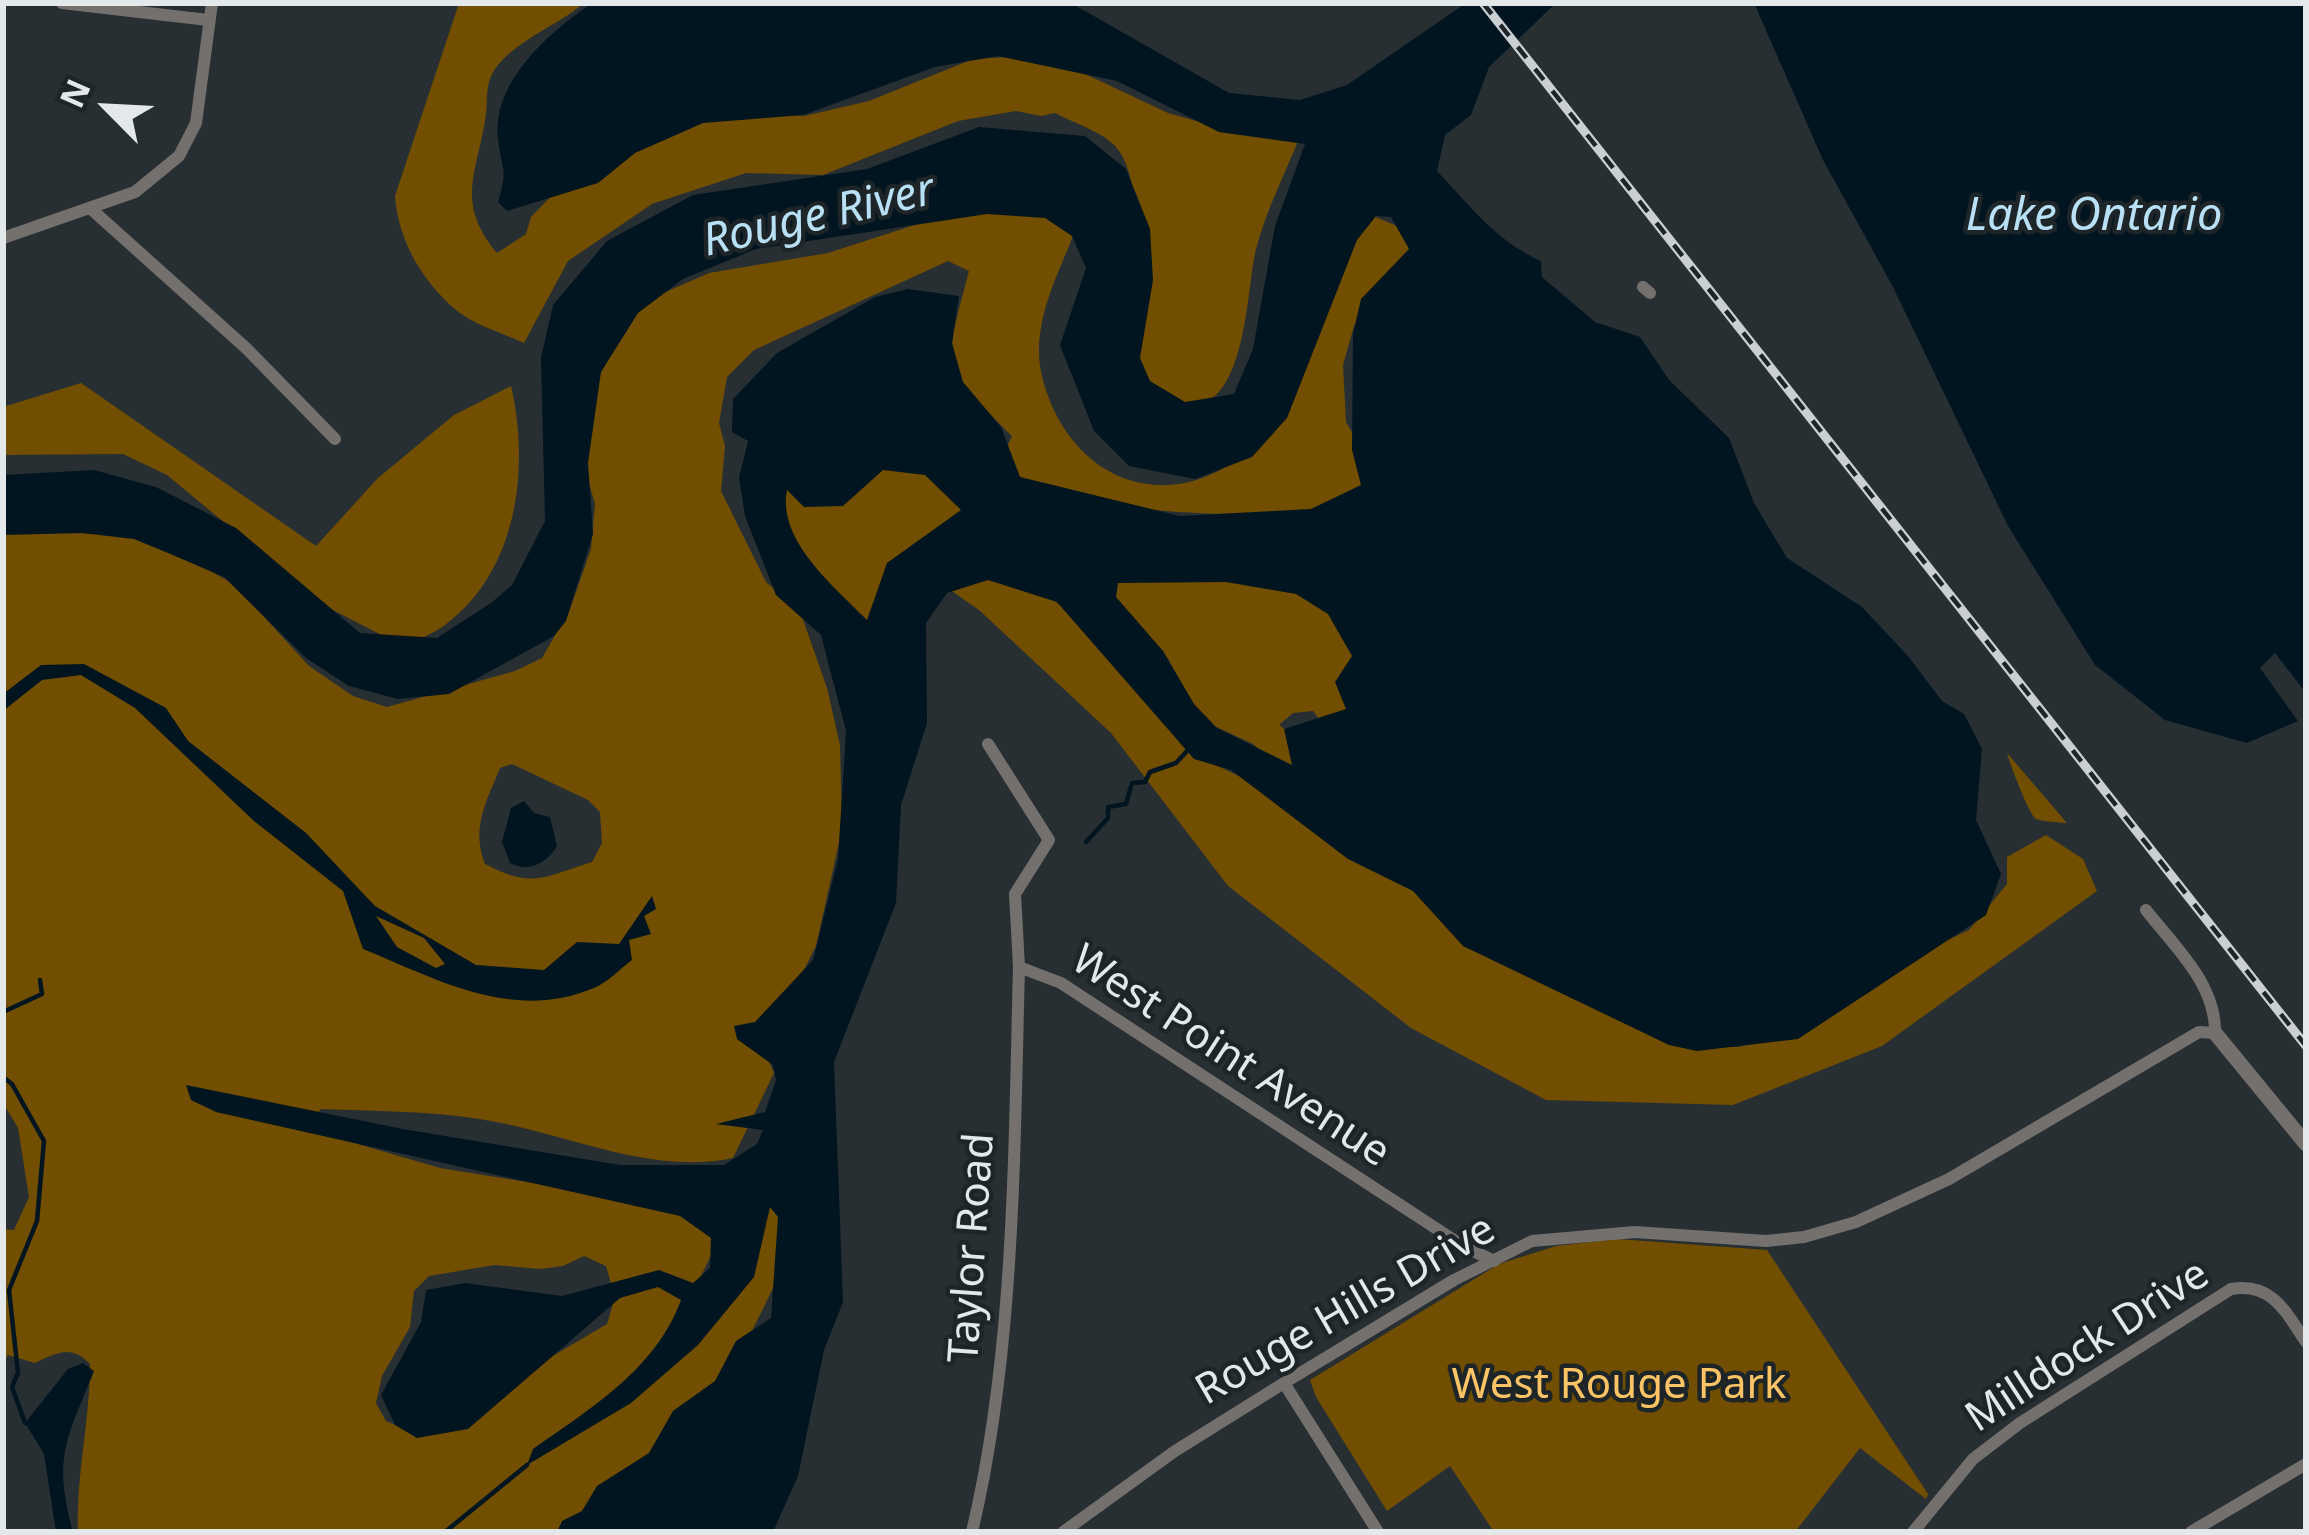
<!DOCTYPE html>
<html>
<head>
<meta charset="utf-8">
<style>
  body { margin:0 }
  #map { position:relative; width:2309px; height:1535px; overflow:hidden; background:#282f33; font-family:"Noto Sans",sans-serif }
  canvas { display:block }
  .frame { position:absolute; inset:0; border:6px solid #e3e8eb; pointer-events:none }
  .north { position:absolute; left:48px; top:48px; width:120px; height:120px; -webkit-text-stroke:9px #1e2529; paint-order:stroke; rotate:294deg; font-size:33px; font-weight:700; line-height:48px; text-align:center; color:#e3e8eb }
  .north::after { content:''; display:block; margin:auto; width:42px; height:54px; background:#e3e8eb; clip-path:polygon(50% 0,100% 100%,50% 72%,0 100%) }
</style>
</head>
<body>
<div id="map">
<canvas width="2309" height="1535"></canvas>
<div class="frame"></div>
<div class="north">N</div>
</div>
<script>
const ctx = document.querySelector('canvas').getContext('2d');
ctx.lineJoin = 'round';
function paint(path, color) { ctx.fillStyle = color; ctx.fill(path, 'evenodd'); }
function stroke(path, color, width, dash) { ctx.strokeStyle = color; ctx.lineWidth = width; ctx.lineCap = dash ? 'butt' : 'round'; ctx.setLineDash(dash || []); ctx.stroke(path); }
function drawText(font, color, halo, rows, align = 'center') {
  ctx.font = font + ' "Noto Sans",sans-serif'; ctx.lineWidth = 9; ctx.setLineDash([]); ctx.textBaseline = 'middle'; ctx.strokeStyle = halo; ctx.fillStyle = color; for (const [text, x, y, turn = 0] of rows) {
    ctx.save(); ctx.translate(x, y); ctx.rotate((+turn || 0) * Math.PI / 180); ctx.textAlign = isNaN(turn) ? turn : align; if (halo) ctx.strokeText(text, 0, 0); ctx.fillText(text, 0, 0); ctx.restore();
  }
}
paint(new Path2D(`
  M459,3h125c-27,23 -68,37 -89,66 -10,15 -7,29 -9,45 -8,58 -32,87 11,139l29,-19 5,-17 29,-30 165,-78 79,7 65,-15 104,-42 72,-4 123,58 78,22 54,1c-14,36 -34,74 -44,113 -9,37 -9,136 -52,154 -22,10 -48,-13 -67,-24 1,-49 14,-204 -25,-236 -15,-13 -40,-21 -57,-30l-14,3 -25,-5 -58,10 -135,54 -77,-2 -94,31 -84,57 -44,82c-21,-10 -50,-18 -68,-33 -34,-29 -58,-70 -61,-114z
  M995,208c28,3 59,6 78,28 -15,38 -34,74 -34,116 0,19 6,37 13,54 38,85 128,105 198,43l112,-238 51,22 14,13 -37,29 -36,51 -11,39 3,57 33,55c-14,10 -30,28 -45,34 -12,5 -33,2 -47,3 -59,1 -257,2 -285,-57l10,-21c-73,-73 -69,-66 -43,-165l-21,-10 -194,89 -27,27 -8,46 6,23 -4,45 45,91 34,29 27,77 13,57 2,84 -26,117 -14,28 -49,51 21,48 -41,85c-85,18 -171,-27 -254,-39 -52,-8 -106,-8 -158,-10l-8,9 24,20 103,30 260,42 23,21 -42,86 79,-117 23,-11 -5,89 -56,114 -153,140h-491c-2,-57 12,-111 12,-168 -19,-20 -33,-11 -55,-1l-27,-8 -5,9v-135l11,1 15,-33 -11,-69 -15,-25v-571l128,2 23,7 80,43 75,82 44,30 34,11 128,-36 27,-13 28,-49 21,-60 4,-45 -24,-84 65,-115 73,-32 119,-20 102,-33zM512,764l76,36 12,12 2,31 -10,19c-48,15 -59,27 -107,2 -14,-37 1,-61 15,-96zM584,1256l22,10 9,31 -8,27 -73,43 -48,41 -63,29 -37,-16 -10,-18 6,-27 28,-49 4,-36 15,-15 66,-11 45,4 23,-3z
  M81,383l235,163 62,-68 76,-63 57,-29c19,82 7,185 -66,239 -12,9 -28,15 -42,21l-78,-40 -158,-131 -44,-21 -120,1v-48z
  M872,401l92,107 -5,13c-72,28 -93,62 -81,139l-89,-124 -14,-69z
  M985,568l40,10 36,28 129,147 66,31 443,263h40l55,-17 74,-37 71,-49 30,-14 38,-46v-27l39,-22 37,24 14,32 -215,155 -149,59 -187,-5 -135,-72 -183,-142 -117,-153 -132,-123 -33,-23z
  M1269,573l157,68 -99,89 -14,-19 -20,2 -14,12 152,110 -139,-57 -39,-34 -58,-27 -14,-16 -12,-41 -72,-83z
  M2007,753l60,70c-9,-1 -23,-1 -31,-4 -7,-4 -26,-55 -29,-66z
  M1617,1239l150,11 161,244 -2,5 -66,-51 -65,84h-301l-44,-66 -63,45 -71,-114 -6,-17 189,-116 57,-18z`), '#724e01');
paint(new Path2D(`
  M592,3h479l158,90 71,7 47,-15 119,-82h90l-67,64 -18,48 -26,20 -8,36c32,34 60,71 104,90l1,16 53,45 45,15 29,43 60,58 25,65 33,55 75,49 46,49 34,45 22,13 18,35 -6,71 25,54 -15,41 -188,124 -101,12 -28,-6 -206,-99 -50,-55 -65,-32 -117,-89 -37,-11 -137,-157 -69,-22 -41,13 -21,30 1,100 -26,82 -5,98 -62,159 9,240 -19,48 -26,126 -25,56h-216l5,-11 20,-10 15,-25 52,-33 24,-42 42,-30 21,-40 35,-23 7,-101 -8,-10 -16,70 -56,68 -67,58 -104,62 6,-16c57,-40 123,-80 148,-149l-23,-13 -38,11 -152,131 -51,9 -22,-13 -14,-30 40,-73 5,-32 39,-7 97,13 97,-26 34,13 17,-15 1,-30 -31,-22 -464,-104 -25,-12 -5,-15 217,44 217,36h104l33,-21 6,-14 -47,-6 49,-12 11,-32 -3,-15 -36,-26 -3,-13 21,-4 58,-62 25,-101 8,-128 -25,-96 -45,-40 -31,-79 -6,-38 9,-37 -16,-9 1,-33 44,-46 98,-56 33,-8 51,7 -7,47 11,39 38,45 19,50 160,39 131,-7 50,-24 -9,-35 1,-116 8,-35 48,-50 -18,-32 -15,-1 -19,24 -70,178 -35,39 -57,22 -66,-13 -35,-35 -34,-86 26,-77 -14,-32 -27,-18 -58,-4 -231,35 -73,30 -45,34 -37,59 -13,91 5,71 -27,87 -12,15 -105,58 -51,5 -49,-13 -43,-28 -82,-81 -56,-24 -34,-14 -52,-6 -79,2v-60l91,-5 62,17 80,41 124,105 77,5 54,-35 21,-18 33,-64 -4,-163 12,-53 54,-64 86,-46 174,-26 112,-42 106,9 41,33 24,60 3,51 -13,78 10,23 35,21 49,-8 19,-45 22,-123 30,-82 -86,-12 -102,-51 -119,-25 -63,11 -132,48 -100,8 -68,30 -37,30 -91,28 -9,-9c11,-37 3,-30 0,-64 -6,-57 53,-107 94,-135zM883,470l42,5 36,35 -74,53 -20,57c-32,-33 -90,-79 -80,-130l17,17 39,-1zM1226,582l70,12 32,20 24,42 -17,26 11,27 -62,20 8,36 -75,-37 -23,-24 -31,-53 -47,-54 2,-14z
  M1754,3h552v690l-31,-40 -15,15 38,53 -51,22 -82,-23 -70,-55 -87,-139 -115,-239 -70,-127z
  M84,664l82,44 22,33 118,92 69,73 101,59 68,5 33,-28 42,2 33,-48 4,13 -12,7 7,18 -22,6 3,20c-12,9 -24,22 -38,28 -82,34 -155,-8 -231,-39l-20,-58 -89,-70 -119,-113 -54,-33 -39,5 -39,31v-17l38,-29zM376,916l48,22 21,26 -9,4 -39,-21z
  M524,801l10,12 16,4 7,29c-10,17 -28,27 -47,17l-8,-21 9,-34z
  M83,1363l11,8c-28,70 -41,85 -21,161h-17l-12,-78 -19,-31 43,-54z`), '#001520');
stroke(new Path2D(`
  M1086,842l22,-24v-11l18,-3 6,-21 13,-1 5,-10 26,-9 11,-12
  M3,1012l39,-18 -2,-14
  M3,1077l9,7 32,57 -7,80 -28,69 9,83 -6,14 13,36
  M445,1532l82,-67`), '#001520', 4.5);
stroke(new Path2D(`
  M62,3l146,17
  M90,208l156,140 89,91
  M3,238l132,-46 44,-36 17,-33 16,-120
  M1643,287l7,6
  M988,744l61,96 -34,54 4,73 42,16 402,263 31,15
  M1284,1383l94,149
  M972,1532c43,-181 42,-379 47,-565
  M1063,1532l112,-81 109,-68 170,-103 78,-39 103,-9 131,9 38,-4 52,-15 93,-43 250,-147 16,1c1,-49 -40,-86 -69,-123
  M1913,1532l60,-73 47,-36 211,-134c41,-7 54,22 75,53
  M2191,1532l115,-68`), '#73706d', 12);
stroke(new Path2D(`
  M2215,1033l91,111`), '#73706d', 15);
const rail = new Path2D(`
  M1483,3l823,1043`);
stroke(rail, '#c9cfd2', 9);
stroke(rail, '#1e2529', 4.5, [14]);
drawText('42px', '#e3e8eb', '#1e2529', [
  ["West Point Avenue",1230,1057,33],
  ["Taylor Road",973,1248,-86],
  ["Rouge Hills Drive",1346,1311,-30],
  ["Milldock Drive",2088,1347,-33]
]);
drawText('42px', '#fdc466', '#1e2529', [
  ["West Rouge Park",1619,1386]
]);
drawText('italic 45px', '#b8e1f6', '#1e2529', [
  ["Rouge River",819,217,-13],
  ["Lake Ontario",2094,217]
]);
</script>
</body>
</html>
